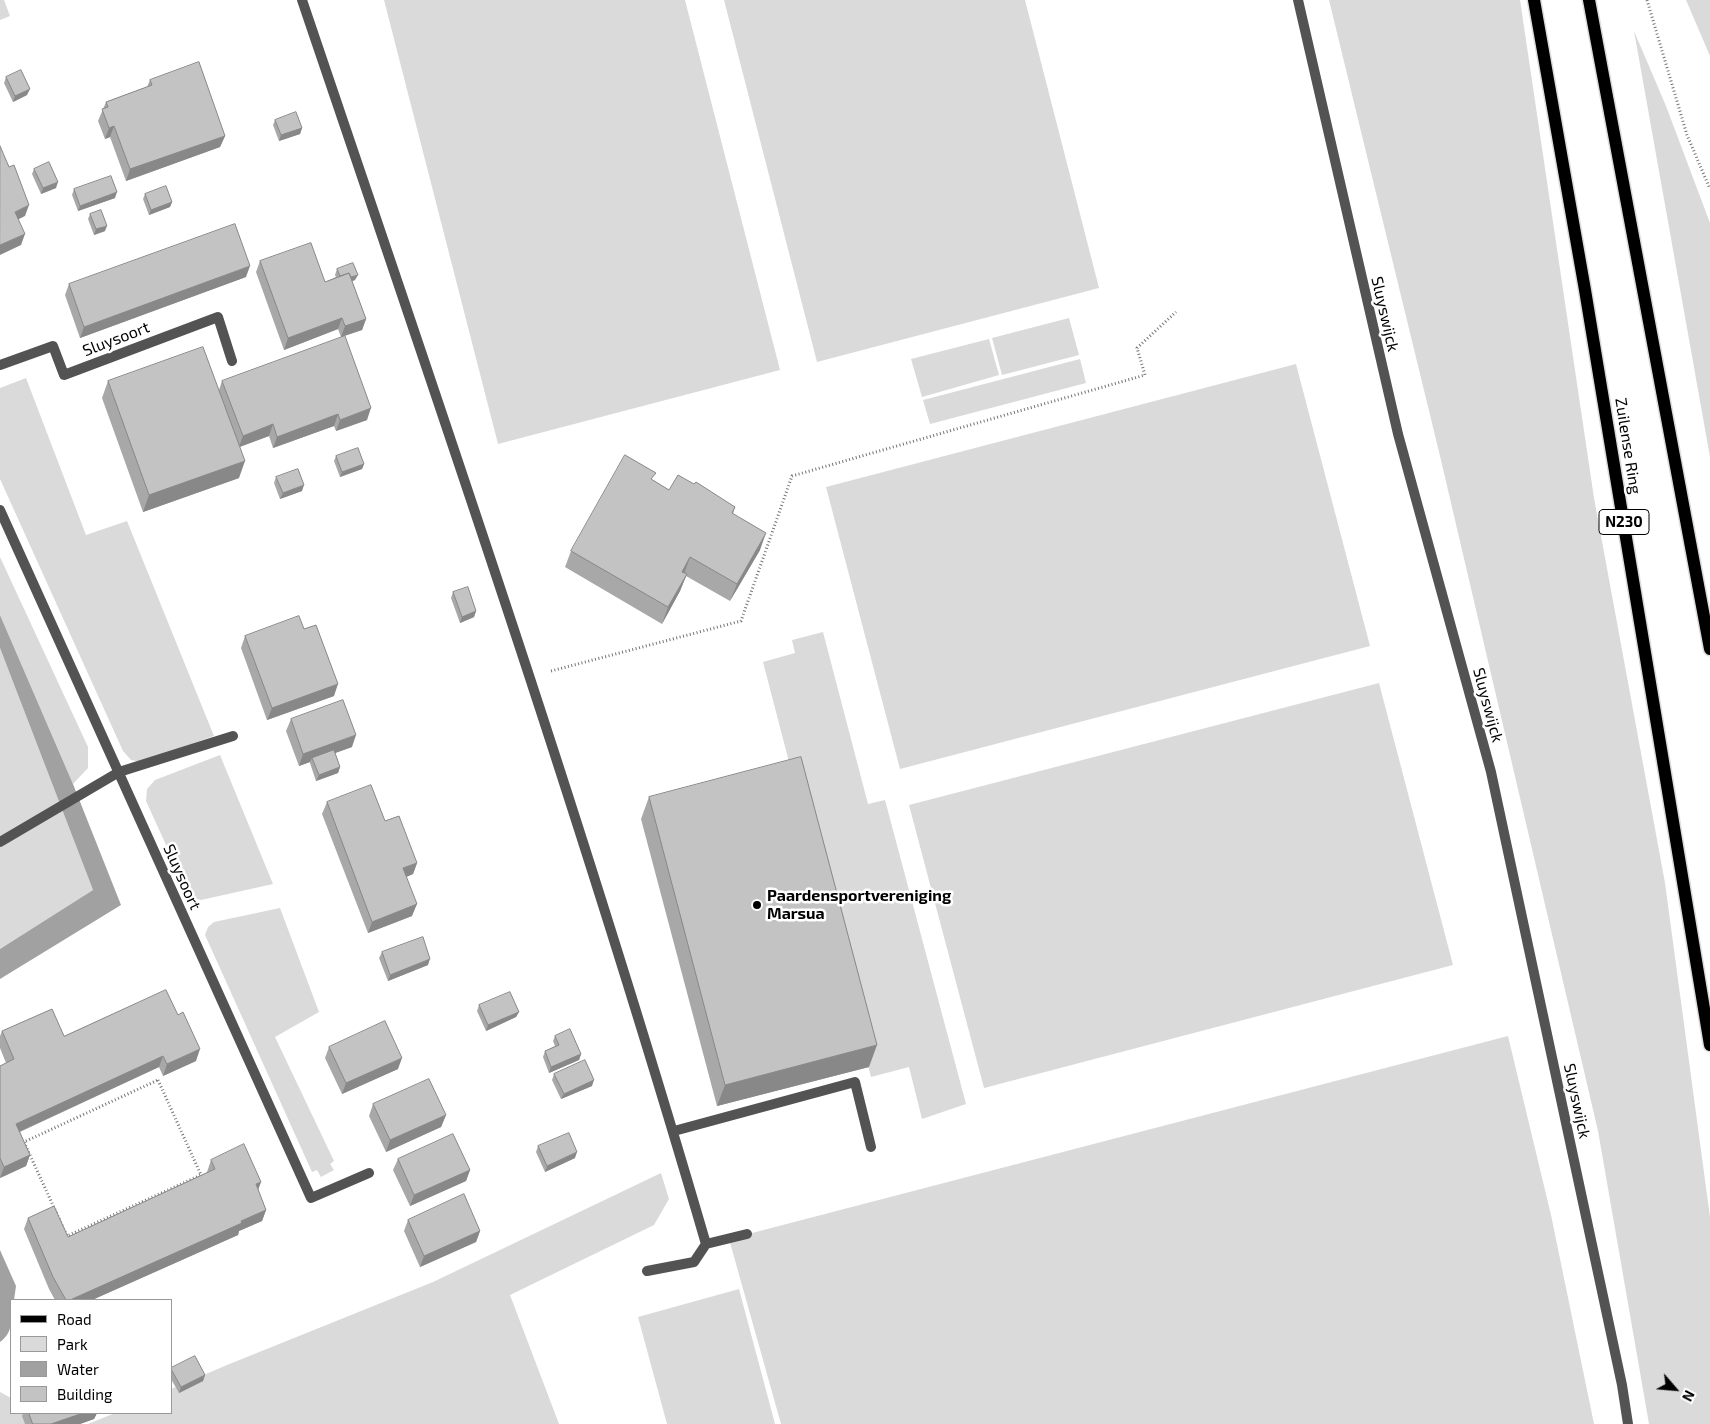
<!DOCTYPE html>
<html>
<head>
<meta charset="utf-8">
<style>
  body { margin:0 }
  #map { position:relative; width:1710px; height:1424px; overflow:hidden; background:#fff; font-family:"Exo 2",sans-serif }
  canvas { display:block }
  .legend { position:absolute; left:10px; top:1299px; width:162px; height:115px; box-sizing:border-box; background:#fff; border:1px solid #999; margin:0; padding:6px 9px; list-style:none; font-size:15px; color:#000 }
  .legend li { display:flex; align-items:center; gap:10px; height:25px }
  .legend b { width:25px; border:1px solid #999 }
  .north { position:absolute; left:1650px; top:1364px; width:50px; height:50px; -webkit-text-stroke:4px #fff; paint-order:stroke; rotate:117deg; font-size:14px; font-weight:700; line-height:20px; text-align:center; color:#000 }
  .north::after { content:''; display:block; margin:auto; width:18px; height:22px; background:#000; clip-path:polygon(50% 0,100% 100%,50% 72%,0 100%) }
</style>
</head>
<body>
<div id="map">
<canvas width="1710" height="1424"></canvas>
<ul class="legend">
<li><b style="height:6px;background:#000"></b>Road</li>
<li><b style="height:14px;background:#dadada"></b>Park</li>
<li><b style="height:14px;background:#a1a1a1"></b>Water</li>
<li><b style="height:14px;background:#c3c3c3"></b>Building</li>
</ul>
<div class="north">N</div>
</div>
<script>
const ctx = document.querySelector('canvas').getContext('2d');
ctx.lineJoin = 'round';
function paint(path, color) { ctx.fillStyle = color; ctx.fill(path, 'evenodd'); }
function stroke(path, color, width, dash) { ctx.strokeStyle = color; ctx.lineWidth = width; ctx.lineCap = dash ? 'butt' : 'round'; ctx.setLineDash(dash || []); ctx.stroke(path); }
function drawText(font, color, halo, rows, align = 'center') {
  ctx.font = font + ' "Exo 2",sans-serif'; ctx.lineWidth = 5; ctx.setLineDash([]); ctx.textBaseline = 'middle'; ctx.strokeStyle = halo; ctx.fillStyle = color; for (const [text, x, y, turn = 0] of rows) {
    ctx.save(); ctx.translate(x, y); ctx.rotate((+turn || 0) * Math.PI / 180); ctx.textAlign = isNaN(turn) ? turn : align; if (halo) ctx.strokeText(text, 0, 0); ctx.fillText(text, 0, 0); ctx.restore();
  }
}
paint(new Path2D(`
  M0,0h4l6,16 -10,4z
  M384,0h301l95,370 -282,74z
  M724,0h301l74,288 -282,74z
  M1329,0h191l74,498 71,385 45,334v207h-61l-51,-293 -158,-675z
  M1686,0h24v56z
  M1634,31l32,75 44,117v234z
  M1069,318l10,37 -77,20 -10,-37z
  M989,339l10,36 -77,22 -11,-38z
  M1080,359l6,24 -156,41 -7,-24z
  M1296,364l74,282 -470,123 -74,-282z
  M26,378l60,157 41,-14 87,215 -73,26 -10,-2 -8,-9 -123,-272v-91z
  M0,557l88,190v21l-15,16 -73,-169z
  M823,632l45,172 17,-4 81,304 -44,15 -13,-52 -38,10 -108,-415 32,-9 -3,-13z
  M0,648l93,242 -93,59z
  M1379,683l74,282 -469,123 -75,-283z
  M220,755l53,129 -72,16 -8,-2 -5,-5 -42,-92 1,-12 8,-9z
  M280,908l39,104 -44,25 59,124 -4,3 4,6 -13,7 -4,-7 -5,2 -107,-237 3,-8 6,-5z
  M1508,1036l43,179 43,209h-813l-52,-185z
  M661,1173l8,26 -15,26 -144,70 49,129h-471l27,-11h56v-24l56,-24 206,-83z
  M739,1289l36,135h-108l-29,-107z
  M0,1392l11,6v15h25l19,11h-55z`), '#dadada');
paint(new Path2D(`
  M0,615l73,169 48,121 -121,74v-30l93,-59 -93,-242z
  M0,1250l16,36 -2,14h-3c0,17 4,31 -11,42z`), '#a1a1a1');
const primary = new Path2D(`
  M1534,0l51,290 125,755
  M1589,0l121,649`);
stroke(primary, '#dbdbdb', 15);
stroke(new Path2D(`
  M1647,0l40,135 23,54
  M551,671l190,-50 51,-145 353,-101 -8,-27 39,-36
  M158,1080l43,95 -134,61 -43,-94z`), '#757575', 3, [1, 2.5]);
stroke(new Path2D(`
  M302,0c140,413 282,825 404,1244l-12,18 -47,9
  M0,365l53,-19 11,29 154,-58 14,44
  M0,842l119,-70 114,-36
  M674,1131l181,-49 16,65
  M706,1244l41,-10`), '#535353', 10);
stroke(new Path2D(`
  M1298,0l100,434 93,338 131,613 6,39
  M0,510l311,688 58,-25`), '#535353', 10);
stroke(primary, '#000', 12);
paint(new Path2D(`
  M6,77l21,18 -14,7 -9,-19z
  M150,80l75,56 -5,11 -94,34 -16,-44 -5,2 -7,-18 8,-19 41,-15z
  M275,120l27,8 -2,6 -21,7 -6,-16z
  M34,169l22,19 -15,6 -9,-20z
  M74,189l41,9 -37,13 -6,-16z
  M145,194l27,8 -2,5 -21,8 -6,-16z
  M90,214l15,17 -11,4 -6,-16z
  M260,261l65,21 11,-5 -1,-2 2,-6 18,11 -3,1 14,38 -4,11 -21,7 -3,-8 -54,21 -28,-78z
  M246,277l-166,61 -15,-43 4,-11z
  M108,381l111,9 3,-9 145,39 -31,11 -2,-5 -61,22 -4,-12 -29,11 -1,31 -96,34 -41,-114z
  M336,456l28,8 -2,5 -22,8 -6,-16z
  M276,477l26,14 -22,8 -6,-16z
  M653,480l16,10 66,17 -2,7 27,36 -30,51 -44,-25 -6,15 -18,33 -97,-57 6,-16z
  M453,592l23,19 -2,6 -14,6 -9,-25z
  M304,629l30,67 -67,24 -26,-72 4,-12z
  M291,719l61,28 -17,6 5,14 -2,6 -22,8 -6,-18v-1l-11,4 -13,-35z
  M649,797l220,270 -152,39 -76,-287z
  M327,802l58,19 32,42 -4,11 -7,3 6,39 -44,17 -46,-119z
  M382,952l46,13 -40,16 -9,-23z
  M479,1005l40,7 -3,5 -30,14 -9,-20z
  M2,1031l62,5 132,25 -33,15 -4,-9 -139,65 10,23 -4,11 -26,12v-112l6,-3 -6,-15v-12z
  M555,1036l26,18 -2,6 -30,13 -6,-16 2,-6 10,-5 -2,-5z
  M329,1047l69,22 -56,25 -17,-36z
  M554,1074l38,12 -31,13 -9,-19z
  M373,1104l73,11 -5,12 -55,25 -17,-36z
  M538,1146l37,12 -30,14 -9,-20z
  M398,1159l72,11 -4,11 -56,25 -17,-36z
  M211,1160l47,30 8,20 -4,11 -23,10 -1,4 -146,65h-37l-6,-11 -25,-60 4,-11 40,19 140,-65h-1z
  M408,1220l72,11 -4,11 -56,25 -16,-36z
  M171,1368l34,7 -2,6 -24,12 -8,-14z
  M23,1413h74l-3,6 -14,5h-55l-3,-8z`), '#a8a8a8');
paint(new Path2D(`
  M30,89l-3,6 -14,7 2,-6z
  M114,126l-4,11 -5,2 4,-11z
  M302,128l-2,6 -21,7 2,-6z
  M225,136l-5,11 -94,34 4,-12z
  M58,182l-2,6 -15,6 2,-6z
  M117,192l-2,6 -37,13 2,-5z
  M172,202l-2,5 -21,8 2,-5z
  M29,205l-4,11 -14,7 4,-11z
  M107,226l-2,5 -11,4 2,-6z
  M25,234l-4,11 -21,10v-10z
  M250,266l-4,11 -166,61 4,-11z
  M358,275l-3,5 -16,6 2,-6z
  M342,318l-4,11 -54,21 4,-12z
  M366,319l-4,11 -21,7 4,-11z
  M371,408l-4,12 -31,11 4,-11z
  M338,414l-4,12 -61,22 4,-11z
  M273,424l-4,12 -30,11 4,-11z
  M245,461l-6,17 -96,34 6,-17z
  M364,464l-2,5 -22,8 2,-5z
  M304,485l-2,6 -22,8 3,-6z
  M766,533l-6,17 -30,51 7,-17z
  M690,557l-6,17 -2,-2z
  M687,574l-7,17 -18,33 6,-17z
  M476,611l-2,6 -14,6 2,-6z
  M338,684l-4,12 -67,24 5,-12z
  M356,735l-4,12 -39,14 -1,-3 -2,4 -11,4 4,-12z
  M340,767l-2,6 -22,8 3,-6z
  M417,863l-4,11 -14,6 4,-12z
  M417,904l-5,12 -44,17 4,-11z
  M430,959l-2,6 -40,16 2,-6z
  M519,1012l-3,5 -30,14 2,-6z
  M877,1045l-8,22 -152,39 8,-21z
  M200,1049l-4,12 -33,15 4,-12z
  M581,1054l-2,6 -30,13 2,-6z
  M163,1056l-4,11 -147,68 4,-11z
  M402,1058l-4,11 -56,25 4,-11z
  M594,1080l-2,6 -31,13 3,-5z
  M446,1115l-5,12 -55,25 4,-12z
  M577,1152l-2,6 -30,14 2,-6z
  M30,1155l-4,11 -26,12 4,-11z
  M470,1170l-4,11 -56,25 4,-11z
  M261,1182l-4,11 -1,-9z
  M266,1210l-4,11 -23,10 -1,4 -146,65h-22z
  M480,1231l-4,11 -56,25 4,-11z
  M205,1375l-2,6 -24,12 2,-6z
  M83,1413h14l-3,6 -14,5h-29z`), '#888');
const building = new Path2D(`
  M199,62l26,74 -95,33 -16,-43 -5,2 -7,-19 6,-2 -2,-5 46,-17 -2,-5z
  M21,70l9,19 -15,7 -9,-19z
  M296,112l6,16 -21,7 -6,-15z
  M0,146l9,21 5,-2 15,40 -14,7 10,22 -25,11z
  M49,162l9,20 -15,6 -9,-19z
  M111,176l6,16 -37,14 -6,-17z
  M166,186l6,16 -21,8 -6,-16z
  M101,210l6,16 -11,3 -6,-15z
  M235,224l15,42 -166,61 -15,-43z
  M311,243l14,39 24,-9 17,46 -21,7 -3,-8 -54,20 -28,-77z
  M353,263l5,12 -7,2 -2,-4 -9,3 -3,-7z
  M345,336l26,72 -31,12 -2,-6 -61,23 -4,-13 -30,12 -21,-55z
  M203,347l42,114 -96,34 -41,-114z
  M358,448l6,16 -22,8 -6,-16z
  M625,455l31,18 -5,6 18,11 9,-15 16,9 2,-2 39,25 -3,6 34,20 -29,51 -47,-27 -8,15 5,2 -19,33 -97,-56z
  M298,469l6,16 -21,8 -7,-16z
  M468,587l8,24 -14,6 -9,-25z
  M299,616l5,13 12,-4 22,59 -66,24 -27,-72z
  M343,700l13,35 -53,19 -12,-35z
  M334,750l6,17 -21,8 -7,-17z
  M801,757l76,288 -152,40 -76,-288z
  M371,785l14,36 14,-5 18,47 -14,5 14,36 -45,18 -45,-120z
  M423,937l7,22 -40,16 -8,-23z
  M166,990l12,25 5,-3 17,37 -33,15 -4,-8 -147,68 14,31 -26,12 -4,-9v-92l14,-7 -12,-28 50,-22 12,27z
  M510,992l9,20 -31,13 -9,-20z
  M385,1021l17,37 -56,25 -17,-36z
  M570,1029l11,25 -30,13 -6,-16 14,-6 -4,-9z
  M585,1060l9,20 -30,14 -10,-20z
  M429,1079l17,36 -56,25 -17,-36z
  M569,1133l8,19 -30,14 -9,-20z
  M453,1134l17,36 -56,25 -16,-36z
  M244,1144l17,38 -5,2 10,26 -25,11 1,2 -172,77h-4l-13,-23 -25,-59 26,-12 14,31 147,-68 -4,-9z
  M464,1194l16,37 -56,25 -16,-36z
  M195,1356l10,19 -24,12 -10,-18v-1z
  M29,1413h54l-32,11h-18z`);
paint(building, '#c3c3c3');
stroke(building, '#888', 1);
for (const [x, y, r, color] of [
  [757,905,5,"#000"]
]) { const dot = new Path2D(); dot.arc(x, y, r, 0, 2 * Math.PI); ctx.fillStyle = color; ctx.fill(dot); stroke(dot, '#fff', 2); }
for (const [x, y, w] of [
  [1624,522,50]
]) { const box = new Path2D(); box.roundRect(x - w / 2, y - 12.5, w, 25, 4); ctx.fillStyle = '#fff'; ctx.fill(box); stroke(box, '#000', 1); }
drawText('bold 15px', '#000', null, [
  ["N230",1624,522]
]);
drawText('16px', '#000', '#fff', [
  ["Sluyswijck",1385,314,77],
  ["Sluysoort",116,339,-21],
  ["Zuilense Ring",1628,446,81],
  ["Sluyswijck",1488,705,75],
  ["Sluysoort",182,877,66],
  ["Sluyswijck",1577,1101,78]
]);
drawText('bold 16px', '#000', '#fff', [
  ["Paardensportvereniging",767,896],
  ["Marsua",767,914]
], 'left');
</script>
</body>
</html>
